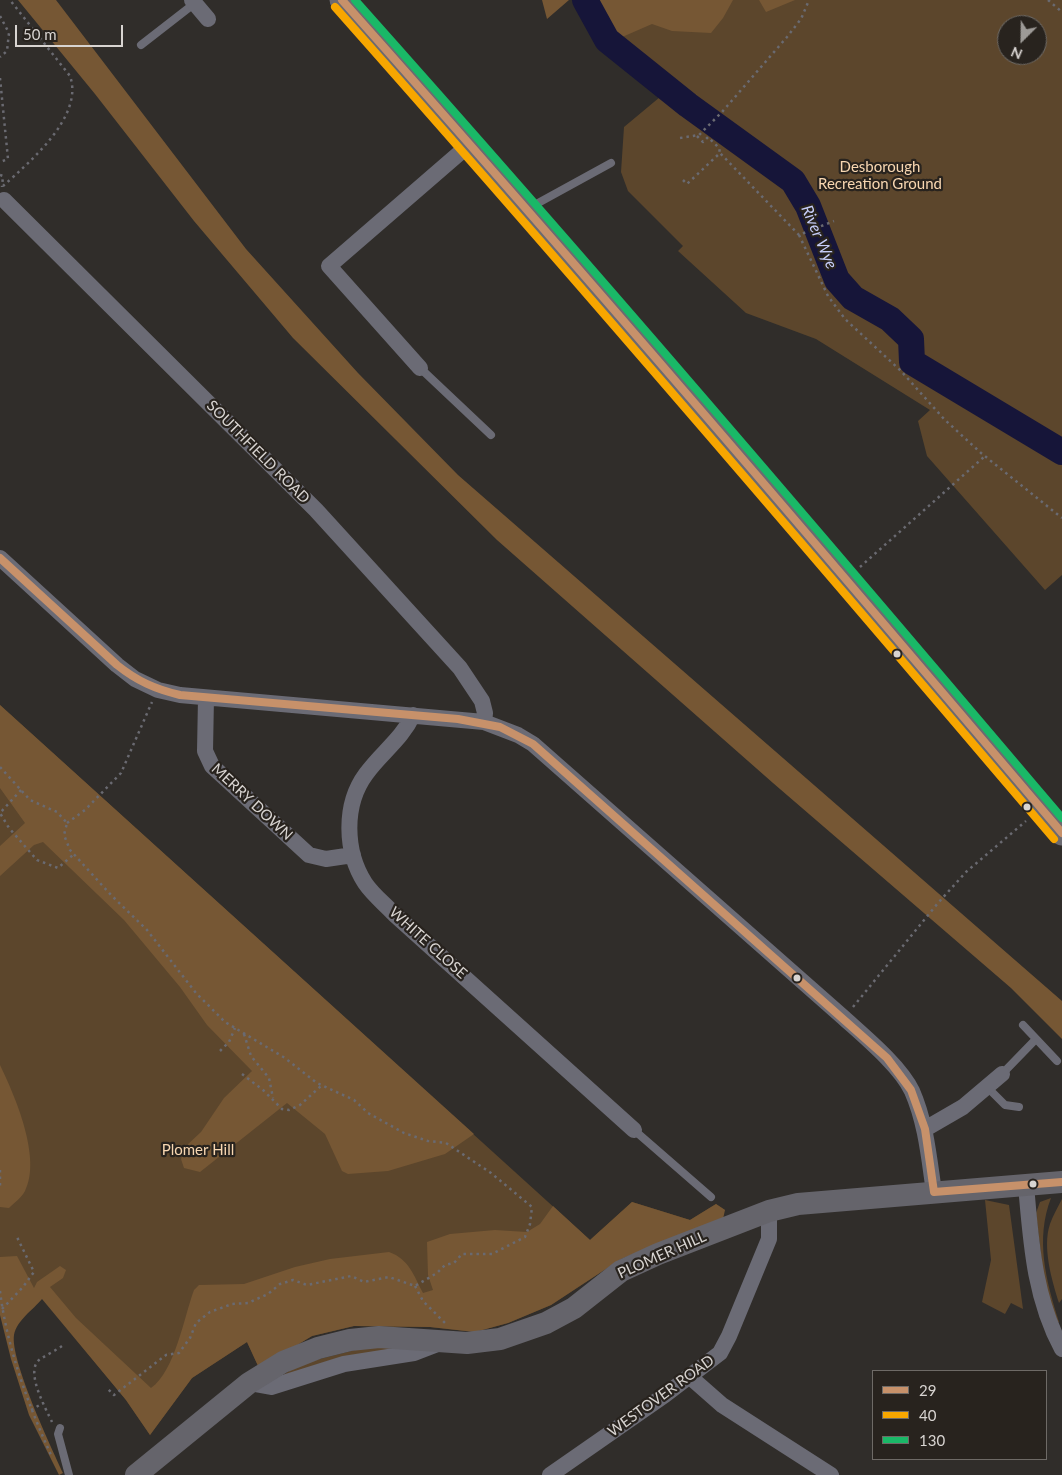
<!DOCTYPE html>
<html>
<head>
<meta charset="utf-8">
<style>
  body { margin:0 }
  #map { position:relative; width:1062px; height:1475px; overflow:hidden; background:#302d2a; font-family:Lato,sans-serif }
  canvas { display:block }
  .legend { position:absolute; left:872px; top:1370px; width:175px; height:90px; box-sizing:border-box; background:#28231e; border:1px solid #6e6a66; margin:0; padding:6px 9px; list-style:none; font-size:15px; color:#d8d4d1 }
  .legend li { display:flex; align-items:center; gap:10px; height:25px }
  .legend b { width:25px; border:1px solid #6e6a66 }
  .north { position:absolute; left:997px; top:15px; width:50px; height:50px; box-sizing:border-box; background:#28231e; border:1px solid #6e6a66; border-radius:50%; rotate:203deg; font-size:14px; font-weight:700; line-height:20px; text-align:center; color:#d8d4d1 }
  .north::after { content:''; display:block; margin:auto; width:18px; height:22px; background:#9d9a97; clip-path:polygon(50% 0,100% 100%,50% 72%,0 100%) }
  .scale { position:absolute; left:15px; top:25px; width:108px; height:22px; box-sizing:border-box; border:2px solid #d8d4d1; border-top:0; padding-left:6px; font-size:15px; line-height:18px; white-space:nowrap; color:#d8d4d1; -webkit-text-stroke:4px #28231e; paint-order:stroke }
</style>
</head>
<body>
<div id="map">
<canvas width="1062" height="1475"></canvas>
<ul class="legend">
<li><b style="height:6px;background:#c7916a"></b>29</li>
<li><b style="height:6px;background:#f7a600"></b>40</li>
<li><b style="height:6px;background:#1ab867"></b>130</li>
</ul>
<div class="north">N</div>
<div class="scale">50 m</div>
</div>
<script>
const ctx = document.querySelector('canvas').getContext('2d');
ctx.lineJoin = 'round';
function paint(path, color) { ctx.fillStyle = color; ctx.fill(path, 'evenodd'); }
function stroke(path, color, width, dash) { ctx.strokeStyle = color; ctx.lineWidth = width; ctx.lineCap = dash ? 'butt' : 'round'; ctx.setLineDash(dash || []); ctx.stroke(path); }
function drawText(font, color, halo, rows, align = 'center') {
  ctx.font = font + ' Lato,sans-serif'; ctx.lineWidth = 4.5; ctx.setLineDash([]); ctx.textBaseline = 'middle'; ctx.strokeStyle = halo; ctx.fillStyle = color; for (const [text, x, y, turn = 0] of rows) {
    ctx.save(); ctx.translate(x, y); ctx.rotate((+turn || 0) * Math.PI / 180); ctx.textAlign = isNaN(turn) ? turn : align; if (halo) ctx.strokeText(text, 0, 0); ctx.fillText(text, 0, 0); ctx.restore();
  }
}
paint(new Path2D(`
  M591,0h471v575l-17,15 -118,-134 -9,-35 12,-11 -114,-71 -70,-26 -68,-62 5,-5 -55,-55 -7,-19 3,-45 42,-35 35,29 7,-6 -95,-74 -12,-18zM1007,25h30v30h-30z
  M0,705l590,535 42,-38 58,18 26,-16 9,6 -104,49 -70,46 -43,18 -33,9 -45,-5 -76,-1 -42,10 -53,32 -12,-26 -55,36 -42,57 -24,-35 -92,-112 -34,27z
  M1051,1198c-16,41 -5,83 8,124l-3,1 -11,-35 -9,-75 4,-11z
  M1062,1199v100l-3,4c-7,-22 -17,-56 -9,-79 3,-9 8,-17 12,-25z
  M985,1200l24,5 14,104 -12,-6 -6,11 -23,-12 9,-42z
  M391,1347l-1,5 -113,27 23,-15 63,-16z`), '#5c462c');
paint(new Path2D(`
  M18,0h38l190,249 112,124 100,102 604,526v38l-51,-51 -238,-205 -276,-243 -204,-202 -99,-117 -99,-127z
  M542,0h27l-22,19z
  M591,0h142l-10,18 -12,15 -39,-2 -20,-7 -39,17 -12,-18z
  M759,0h36l-29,12z
  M0,705l474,429 -29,20 -57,17 -40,3 -6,-3 -17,-37 -38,-31 -87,69 -16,-4 -3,-9 5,-13 15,-14 23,-34 28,-27 -45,-46 -27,-38 -56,-67 -81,-78 -9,3 -34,31v-30l25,-23 -25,-35z
  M0,1065c15,31 42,93 25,126 -3,6 -11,12 -16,17l-9,-1z
  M632,1202l58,18 26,-16 9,6 -2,9 -102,40 -70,46 -43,18 -33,9 -45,-5 -76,-1 -42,10 -53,32 -12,-26 -55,36 -42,57 -24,-35 -84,-101c-9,11 -25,21 -28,36 -4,25 37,112 49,138l-4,2 -30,-60 -18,-56 -11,-44v-58l17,-1 17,32 3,-6 23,-16 6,4 -3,8 -13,9 26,31 75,70c24,-17 33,-71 43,-98l5,-5 45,-1 51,-17 35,-8 59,-7c20,7 25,24 34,41l10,-3 -5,-15 -1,-33 23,-8 45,-4 32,2 13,-8 13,-18 37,34z`), '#765734');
stroke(new Path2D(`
  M585,0l22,40 81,65 105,76 15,25 29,74 16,18 37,21 21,20 1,23 150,90`), '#161539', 26);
stroke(new Path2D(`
  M1048,0l14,12
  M0,16l9,17 -2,18 -7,6
  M0,78l8,81 -8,3
  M697,136l6,6 5,-5 11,11 1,5
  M680,138l19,-3 23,-23 65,-75 14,-18 8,-19
  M0,175l3,1 -1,11
  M683,180l4,4 33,-31 79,82 35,-14
  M3,186c28,-25 81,-70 67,-110l-60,-76
  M799,235l29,61 17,23 56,52 43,48 37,34 81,65
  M860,567l125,-111
  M0,767l30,33 27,12 10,11 -3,12 6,15 41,45 36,35 49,63 29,29 60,36 32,25 37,17 14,13 36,20 24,8 18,2 45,30 41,34 -2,17 -5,13 -33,17h-30l-8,9 -9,2 -8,8 -22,13 -26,-9 -25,5 -13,-6 -44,9 -14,-5 -13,4 -12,10 -20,9 -16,1 -22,8 -14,11 -6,15 -11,15 -13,2 -52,40 -7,-7
  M21,790l-21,23 9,15 28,32 21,8 16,-14
  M67,823l18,-13 36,-37 31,-71
  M853,1007l85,-104 28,-31 60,-51
  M244,1034l7,22 18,22 4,20
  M220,1051l9,-9 6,-14
  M242,1074l21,16 19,19 7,1 11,-5 21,-19
  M0,1170v17
  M415,1286l8,15 22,22
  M0,1291c7,57 28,113 51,164
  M2,1309l21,-22 11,-15 -17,-35
  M31,1410l12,-7
  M52,1422c-6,-13 -27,-50 -13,-62 7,-5 16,-9 23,-14`), '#6a6a71', 2.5, [2.5, 4]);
stroke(new Path2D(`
  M141,45l54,-42
  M529,208l82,-45
  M420,368l71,67
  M1023,1025l34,36
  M1002,1074l34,-35
  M988,1088l17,17 14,2
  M634,1130l77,67
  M60,1428l-2,6 11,41`), '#6b6b75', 8);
stroke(new Path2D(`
  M192,0l16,19
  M4,200l312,310 144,158 22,33 3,12 -1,9
  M420,368l-91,-102 141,-122
  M0,558l117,107 18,14 23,11 22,5 304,27 34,13 15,9 311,274c21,19 56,48 68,73 14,32 17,67 22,101
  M206,698l-1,53 7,15 97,89 17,4 27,-4
  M413,715c-11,24 -32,38 -47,59 -23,31 -21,78 -1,109 8,12 20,21 29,31l240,216
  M925,1129l38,-22 39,-33
  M1026,1185c5,57 8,112 36,164
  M689,1376l33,29 109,70
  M249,1383l22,4 73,-23 70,-11 26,-10
  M550,1475l115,-80 55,-42 9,-17 40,-97v-28`), '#6b6b75', 16);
stroke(new Path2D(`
  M136,1475l113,-92 34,-21 35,-14 32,-8 29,-3 88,6 33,-4 46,-16 28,-15 47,-37 37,-17 111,-43 29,-7 264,-22`), '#65646b', 22);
stroke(new Path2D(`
  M342,0l128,144 376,435 216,254`), '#6c6a71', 25);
stroke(new Path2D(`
  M342,0c244,274 482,553 720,833
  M0,558l117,107c20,16 38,24 63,30l278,24 42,8 33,17 354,314 24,32 14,39 9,63 128,-10`), '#c7916a', 8);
stroke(new Path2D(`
  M335,7c243,274 482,553 719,832`), '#f7a600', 8);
stroke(new Path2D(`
  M355,0c240,269 474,543 707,818`), '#1ab867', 8);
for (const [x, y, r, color] of [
  [897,654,4.5,"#d8d4d1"],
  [1027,807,4.5,"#d8d4d1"],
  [797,978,4.5,"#d8d4d1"],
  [1033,1184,4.5,"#d8d4d1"]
]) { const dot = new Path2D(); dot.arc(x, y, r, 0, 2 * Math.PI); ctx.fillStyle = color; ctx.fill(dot); stroke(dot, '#28231e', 2); }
drawText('15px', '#f8d7b1', '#28231e', [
  ["Desborough",880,167],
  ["Recreation Ground",880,184],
  ["Plomer Hill",198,1150]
]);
drawText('15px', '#d8d4d1', '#28231e', [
  ["SOUTHFIELD ROAD",258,452,45],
  ["MERRY DOWN",252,802,43],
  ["WHITE CLOSE",428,943,42],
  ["PLOMER HILL",662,1255,-24],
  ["WESTOVER ROAD",661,1396,-36]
]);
drawText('italic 16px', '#c6cdf9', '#28231e', [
  ["River Wye",819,237,67]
]);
</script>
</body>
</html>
